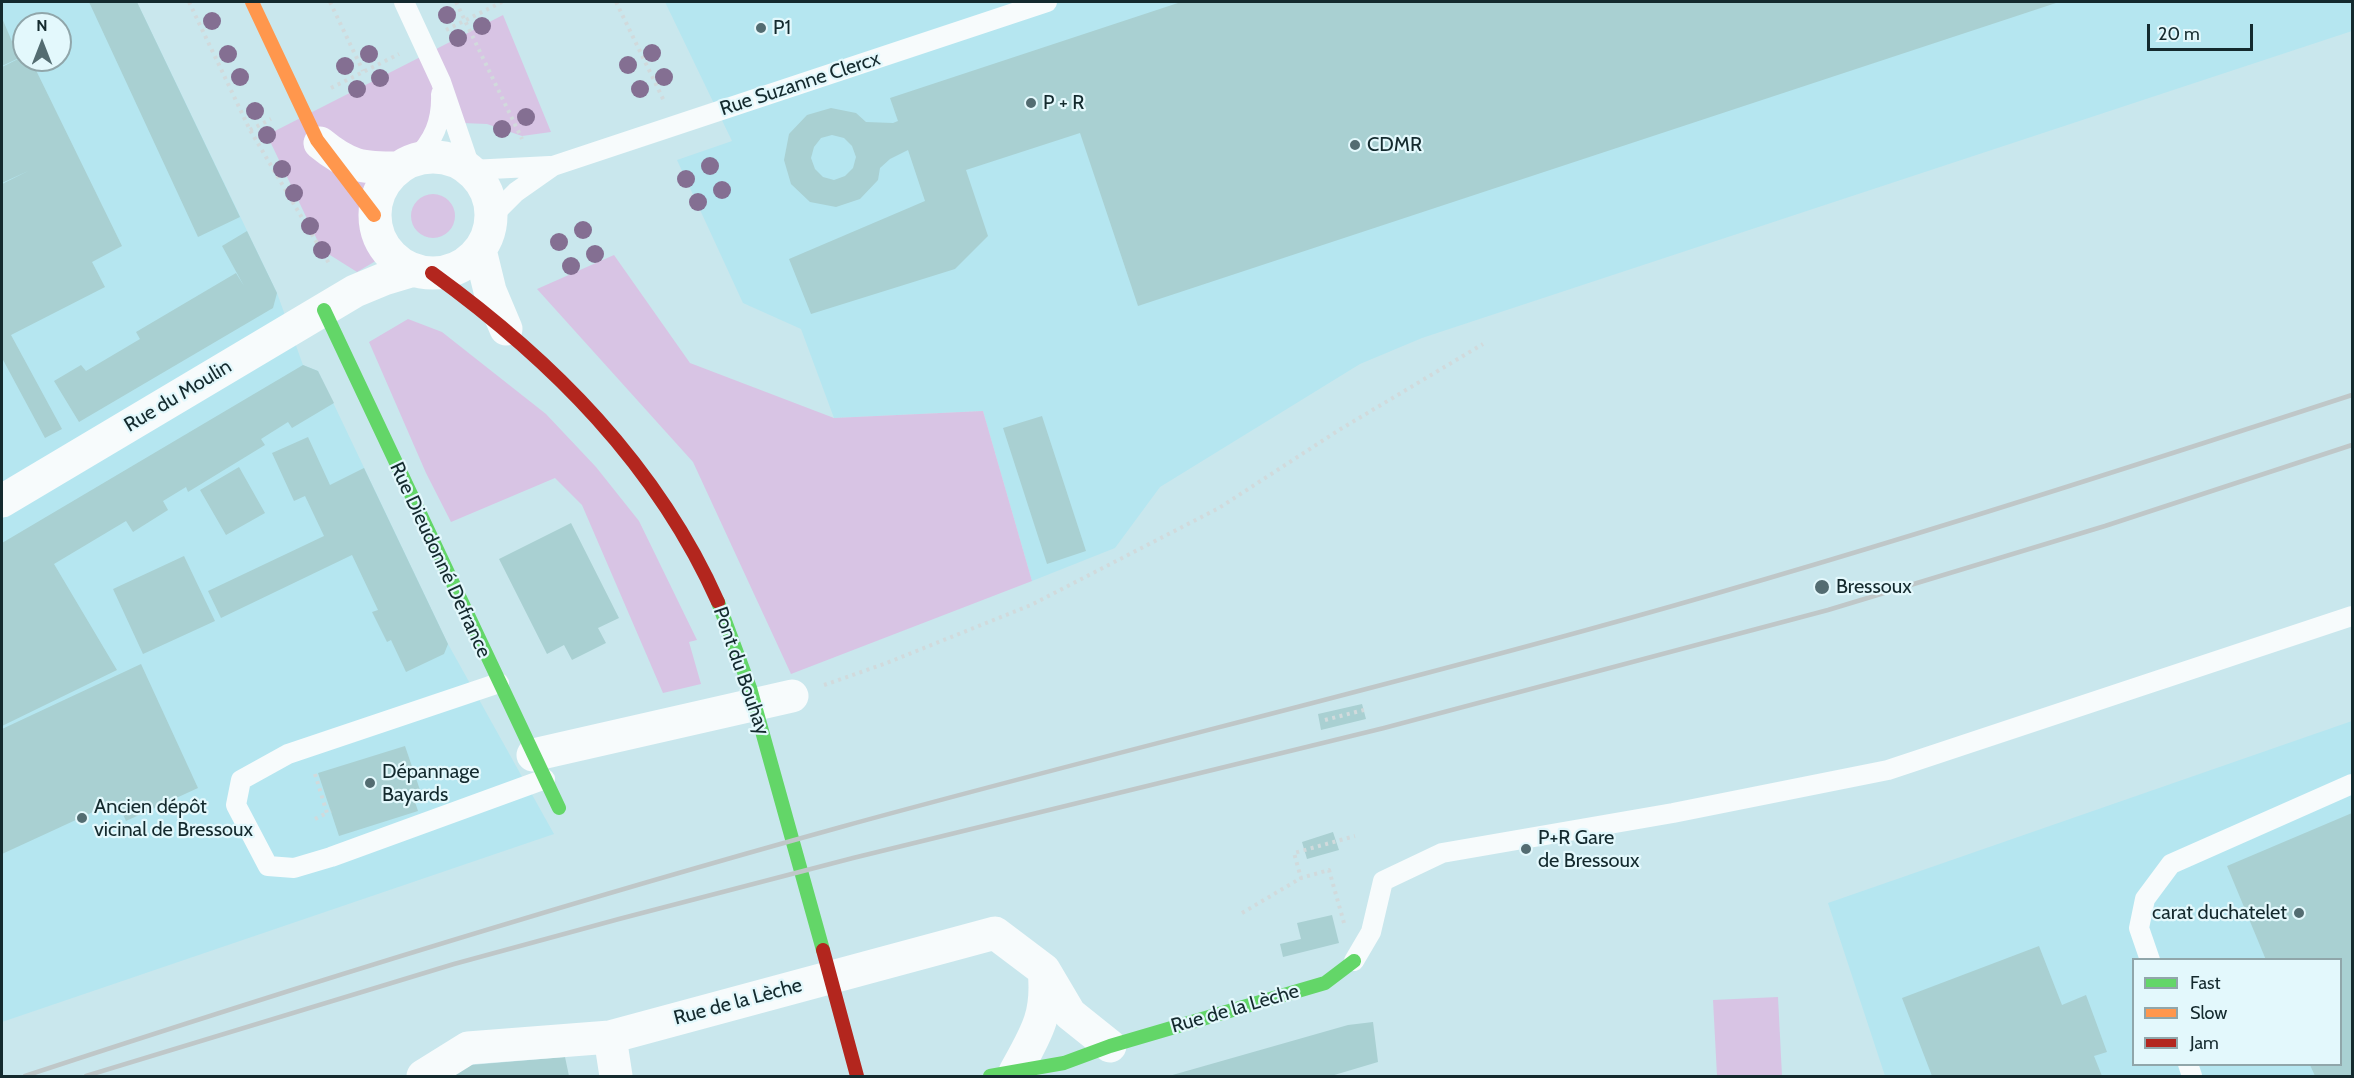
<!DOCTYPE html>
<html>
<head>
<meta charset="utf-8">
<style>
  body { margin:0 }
  #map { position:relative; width:2354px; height:1078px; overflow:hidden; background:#c9e7ed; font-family:Cabin,sans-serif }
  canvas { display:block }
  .frame { position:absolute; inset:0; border:3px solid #142a2e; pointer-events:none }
  .legend { position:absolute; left:2132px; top:958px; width:210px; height:108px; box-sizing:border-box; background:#e3f8fc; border:2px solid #90a6aa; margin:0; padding:8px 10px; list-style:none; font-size:18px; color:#142a2e }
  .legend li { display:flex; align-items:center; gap:12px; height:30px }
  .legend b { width:30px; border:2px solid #90a6aa }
  .north { position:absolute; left:12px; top:12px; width:60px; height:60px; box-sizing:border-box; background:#e3f8fc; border:2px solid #90a6aa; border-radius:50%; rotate:0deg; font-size:16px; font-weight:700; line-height:24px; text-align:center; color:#142a2e }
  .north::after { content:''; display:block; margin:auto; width:21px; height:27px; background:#536c71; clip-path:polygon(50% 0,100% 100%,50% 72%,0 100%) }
  .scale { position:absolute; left:2147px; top:24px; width:106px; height:27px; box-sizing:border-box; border:3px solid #142a2e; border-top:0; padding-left:8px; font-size:18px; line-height:21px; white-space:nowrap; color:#142a2e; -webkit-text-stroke:4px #e3f8fc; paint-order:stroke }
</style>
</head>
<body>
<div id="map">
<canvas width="2354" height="1078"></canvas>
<div class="frame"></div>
<ul class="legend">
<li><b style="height:8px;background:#63d668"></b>Fast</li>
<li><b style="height:8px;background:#ff974d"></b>Slow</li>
<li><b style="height:8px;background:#b3261e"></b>Jam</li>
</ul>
<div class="north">N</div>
<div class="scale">20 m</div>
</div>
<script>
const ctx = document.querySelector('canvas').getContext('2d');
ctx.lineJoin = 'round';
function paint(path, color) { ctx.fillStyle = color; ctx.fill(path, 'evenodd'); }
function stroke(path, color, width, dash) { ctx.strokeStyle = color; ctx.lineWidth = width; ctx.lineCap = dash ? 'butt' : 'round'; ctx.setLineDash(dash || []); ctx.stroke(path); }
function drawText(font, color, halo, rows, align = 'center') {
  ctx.font = font + ' Cabin,sans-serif'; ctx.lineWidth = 4.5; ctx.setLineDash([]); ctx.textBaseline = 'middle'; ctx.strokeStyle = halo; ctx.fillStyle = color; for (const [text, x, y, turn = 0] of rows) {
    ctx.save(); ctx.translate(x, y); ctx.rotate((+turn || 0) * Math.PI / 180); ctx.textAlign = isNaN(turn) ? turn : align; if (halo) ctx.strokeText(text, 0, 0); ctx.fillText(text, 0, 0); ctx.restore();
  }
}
paint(new Path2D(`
  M2,2h135l140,291 26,72 15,6 130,273 106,190 -552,188zM24,24h36v36h-36z
  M665,2h1687v29l-930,307 -62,26 -200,123 -45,61 -83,33 -49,-170 -149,7 -33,-89 -58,-26 -66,-143 55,-19z
  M2352,721v355h-467l-57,-173zM2134,960h206v104h-206z`), '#b5e6f0');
paint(new Path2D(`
  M503,15l48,117 -29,4 -35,-12 -25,-1 -20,-12 -28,49 -51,8 14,65 8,16 -6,10 -22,13 -35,-22 -55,-115z
  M411 216a22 22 0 1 1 44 0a22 22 0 1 1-44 0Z
  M614,255l76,108 144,55 149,-7 49,170 -241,93 -98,-212 -156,-173z
  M408,319l34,13 104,82 50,53 43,54 58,119 -8,2 12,42 -38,9 -81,-188 -27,-27 -104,44 -25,-49 -57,-131z
  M1778,997l4,79h-65l-4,-76z`), '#d8c4e4');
paint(new Path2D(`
  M89,2h48l103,215 -42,20z
  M1181,2h878l-921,304 -58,-173 -114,37 22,66 -33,33 -144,45 -22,-55 136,-58 -17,-51 -18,9 -10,9 -2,12 -18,19 -24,8 -26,-5 -19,-18 -7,-24 5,-26 18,-19 24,-7 25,5 10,9 27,1 5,-2 -8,-23zM832,135l12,3 8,8 4,11 -3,11 -8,8 -11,4 -11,-3 -8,-8 -4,-11 3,-11 7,-9z
  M2,18l17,40 -17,8z
  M24,56v4h7l91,186 -30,16 13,25 -94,48 51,94 -17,9 -43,-80v-174l26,-13 -26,12v-116z
  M247,231l30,62 -4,15 -194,114 -25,-41 27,-16 5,6 54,-32 -4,-7 100,-59 8,13 -22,-40z
  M303,365l15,6 16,32 -42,25 -4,-6 -27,17 4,6 -77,47 -2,-5 -23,14 5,9 -35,22 -7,-11 -72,43 63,106 -115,56v-183z
  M1042,416l44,135 -39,13 -44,-136z
  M308,437l22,48 34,-17 84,176 -4,10 -38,18 -15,-32 -4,2 -15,-30 6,-2 -26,-55 -131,63 -13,-27 116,-55 -19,-40 -11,5 -22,-48z
  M239,467l26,46 -39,22 -26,-45z
  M571,523l48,95 -21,10 8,15 -34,17 -8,-15 -17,9 -48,-95z
  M184,556l31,65 -72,33 -30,-65z
  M141,664l57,124 -72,33 -9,-20 -115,53v-125z
  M1362,704l4,15 -45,11 -3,-16z
  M405,746l16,47 -8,3 5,15 -79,25 -21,-63z
  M2352,813v263h-37l-5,-11 30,-1v-104h-74l-39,-94z
  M1333,832l6,18 -32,9 -5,-17z
  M1332,915l7,28 -56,14 -3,-13 21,-5 -4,-16z
  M2039,946l23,59 24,-10 21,57 -13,4 8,20h-170l-30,-78z
  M1373,1022l5,40 -47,14h-162l179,-51z
  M565,1057l4,19h-117l7,-10z`), '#a9d0d2');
stroke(new Path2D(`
  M189,2l61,128 80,135
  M330,2l33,69
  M456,2l66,137
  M616,2l48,99
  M446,30l56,-28
  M331,88l68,-34
  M250,130l21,-11
  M824,685l60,-21 147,-59 188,-97 120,-78 144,-86
  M1325,720l39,-10
  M315,774l12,39 4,-2
  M315,819l12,-6
  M1242,913l59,-35
  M1344,923l-15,-53 -28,8 -7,-25 61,-17`), '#d1dadc', 4, [3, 4.5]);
stroke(new Path2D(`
  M404,2l37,80 30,88 79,-4
  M414,160c20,-19 28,-39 27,-66
  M492,216l24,-24 37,-26 494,-164
  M499,683l-211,71 -47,26 -5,25 32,61 26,2 37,-11 214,-78
  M2150,960l-11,-32 6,-29 26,-35 181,-80
  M1354,961l17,-29 12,-51 59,-28 231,-40 215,-43 464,-154
  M2188,1064l4,12`), '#f7fbfc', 20);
stroke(new Path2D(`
  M320,143c29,24 42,25 78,25
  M375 215a58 58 0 1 1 116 0a58 58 0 1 1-116 0Z
  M480,250l10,41 16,38
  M2,501l353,-210 29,-12 30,-9
  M533,755l259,-59
  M610,1037l6,39
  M1015,1072c21,-38 34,-57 29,-102
  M423,1076l45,-28 142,-11 385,-104 49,37 26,44 40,32`), '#f7fbfc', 33);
stroke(new Path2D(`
  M324,310l235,498
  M718,602l32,86 73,262
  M990,1076l74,-13 46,-17 215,-63 29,-22`), '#63d668', 14);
stroke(new Path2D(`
  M252,2l65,138 57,75`), '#ff974d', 14);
stroke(new Path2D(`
  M432,273c120,87 225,192 286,329
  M823,950l34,126`), '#b3261e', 14);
stroke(new Path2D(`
  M25,1076c270,-89 542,-173 816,-249 247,-68 496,-128 742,-196 259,-71 514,-153 769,-236
  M86,1076l368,-112 165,-45 234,-61 531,-130 444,-118 277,-84 247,-81`), '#bfc7c8', 4.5);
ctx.fillStyle = '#846f92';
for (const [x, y] of [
  [447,15],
  [212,21],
  [482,26],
  [458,38],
  [652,53],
  [228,54],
  [369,54],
  [628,65],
  [345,66],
  [240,77],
  [664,77],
  [380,78],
  [357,89],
  [640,89],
  [255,111],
  [526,117],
  [502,129],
  [267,135],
  [710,166],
  [282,169],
  [686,179],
  [722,190],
  [294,193],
  [698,202],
  [310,226],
  [583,230],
  [559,242],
  [322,250],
  [595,254],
  [571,266]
]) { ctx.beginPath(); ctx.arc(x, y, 9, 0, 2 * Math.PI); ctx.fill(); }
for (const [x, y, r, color] of [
  [761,28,6,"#536c71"],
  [1031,103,6,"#536c71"],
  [1355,145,6,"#536c71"],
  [1822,587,8,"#536c71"],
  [370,783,6,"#536c71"],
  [82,818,6,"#536c71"],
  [1526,849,6,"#536c71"],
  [2299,913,6,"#536c71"]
]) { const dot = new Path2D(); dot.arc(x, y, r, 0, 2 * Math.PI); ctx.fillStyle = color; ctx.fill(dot); stroke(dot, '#e3f8fc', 2); }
drawText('20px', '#142a2e', '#e3f8fc', [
  ["P1",773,28],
  ["P + R",1043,103],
  ["CDMR",1367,145],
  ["Bressoux",1836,587],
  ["Dépannage",382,772],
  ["Bayards",382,795],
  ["Ancien dépôt",94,807],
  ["vicinal de Bressoux",94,830],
  ["P+R Gare",1538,838],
  ["de Bressoux",1538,861],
  ["carat duchatelet",2287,913,"right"]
], 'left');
drawText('20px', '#142a2e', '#e3f8fc', [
  ["Rue Suzanne Clercx",800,84,-18],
  ["Rue du Moulin",178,396,-31],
  ["Rue Dieudonné Defrance",440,560,65],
  ["Pont du Bouhay",741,671,71],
  ["Rue de la Lèche",738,1002,-15],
  ["Rue de la Lèche",1235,1009,-16]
]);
</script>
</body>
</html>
